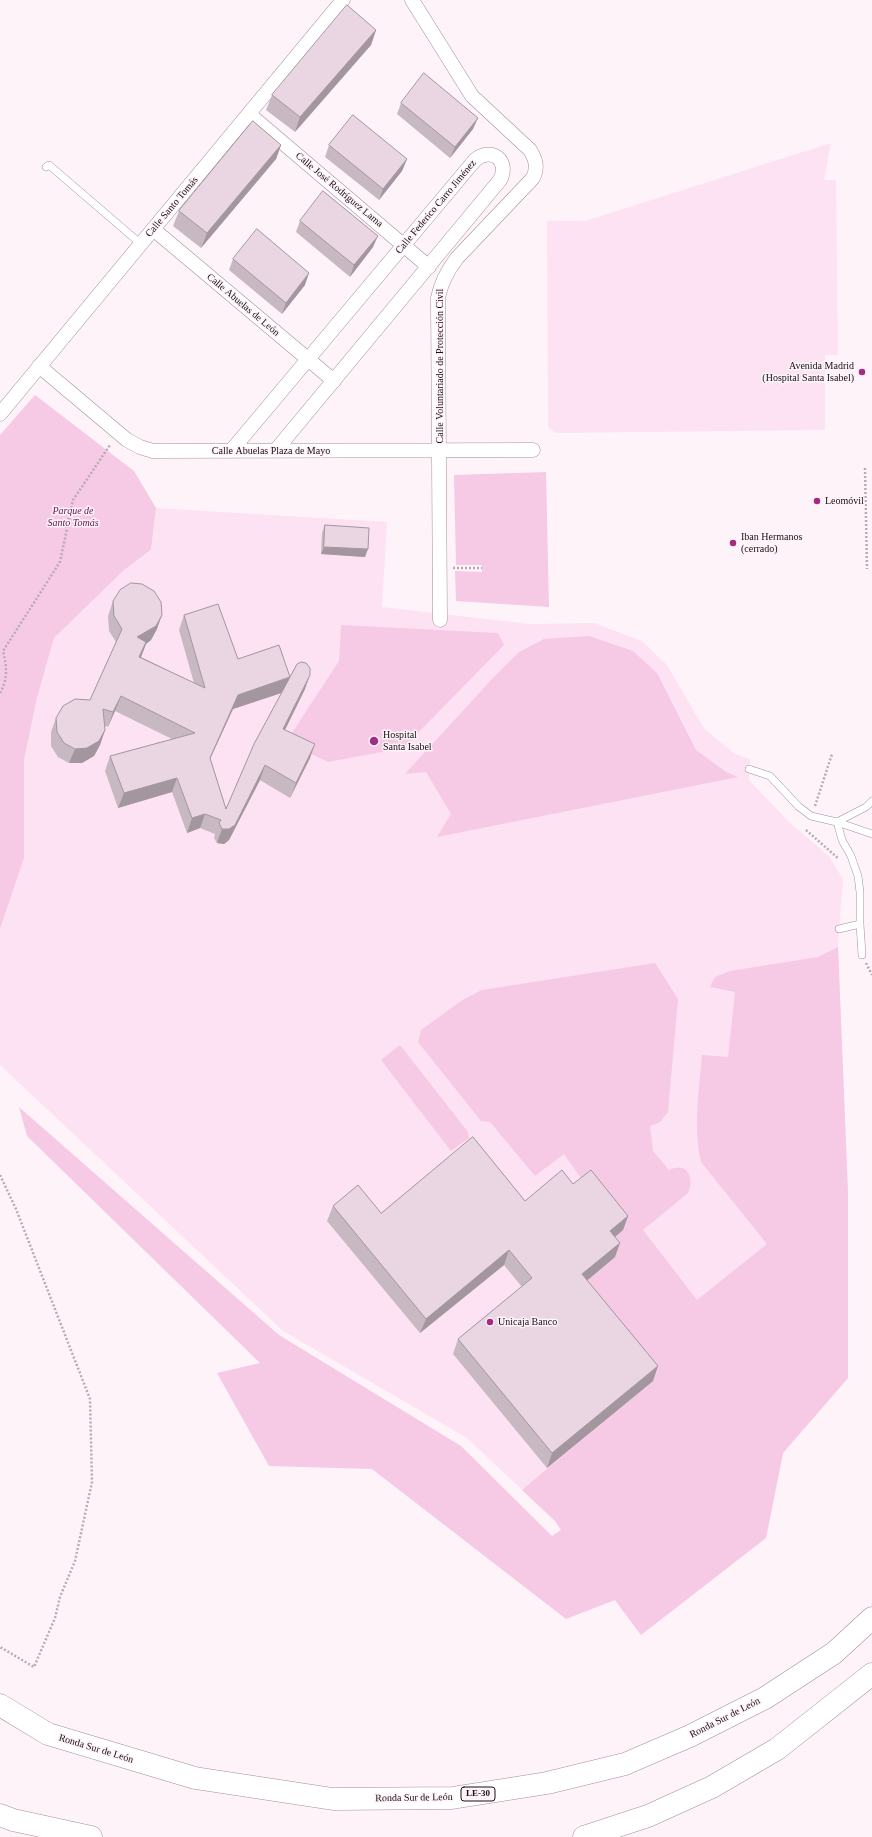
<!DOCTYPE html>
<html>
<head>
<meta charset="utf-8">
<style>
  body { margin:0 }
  canvas { display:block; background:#fff3fa }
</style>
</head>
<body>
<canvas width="872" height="1837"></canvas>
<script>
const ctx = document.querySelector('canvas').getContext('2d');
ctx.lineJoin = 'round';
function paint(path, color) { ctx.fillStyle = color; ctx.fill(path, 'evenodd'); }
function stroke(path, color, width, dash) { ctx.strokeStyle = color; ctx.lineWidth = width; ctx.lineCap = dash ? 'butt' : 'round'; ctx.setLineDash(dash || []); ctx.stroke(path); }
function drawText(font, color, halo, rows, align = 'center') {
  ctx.font = font + ' "Times New Roman",serif'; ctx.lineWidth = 3; ctx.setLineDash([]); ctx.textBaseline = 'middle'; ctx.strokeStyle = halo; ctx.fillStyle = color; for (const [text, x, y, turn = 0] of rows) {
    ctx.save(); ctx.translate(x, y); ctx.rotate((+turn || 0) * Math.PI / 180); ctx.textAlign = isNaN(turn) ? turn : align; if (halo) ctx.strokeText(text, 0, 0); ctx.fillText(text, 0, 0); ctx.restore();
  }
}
paint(new Path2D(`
  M831,143l-7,37h12l2,175h-13v75l-269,3 -8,-6 -1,-206h38z
  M156,508l231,14 -5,85 148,17 64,-1 48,18 25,24 37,63 31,26 15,5 -1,21 41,43 39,33 14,23 -5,68 10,246v185l-65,75 -17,85 -125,97 -86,-114 -88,-83 -184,-107 -283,-266v-136l24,-71v-98l13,-62 17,-60 69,-67 28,-20z`), '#fde2f3');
paint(new Path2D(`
  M35,395l99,76 22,37 -5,42 -28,21 -69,67 -17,60 -13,62v98l-24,71v-494z
  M546,472l3,135 -93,-6 -1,-30 27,1v-7h-26l-2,-90z
  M341,625l157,8 6,12 -101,103 -75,14 -42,-20 53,-81z
  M589,636l44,15 24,22 39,77 30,22 12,5 -301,60 14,-23 -25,-42 -21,2 87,-95 27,-27 25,-13z
  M838,947l10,246v185l-65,75 -17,85 -125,97 -26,-35 -49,19 -194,-150 -103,-3 -52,-93 43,-10 -233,-227 -8,-29 260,228 182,111 91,90 9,-6 -6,-9 -33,-31 130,-109 -75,-92 8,-105 -21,-30 -29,22 -45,-54 -9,-1 -63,-79 3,-12 43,-31 18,-9 173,-27 23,36 -10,113 -8,10 -10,4 3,25 16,19c18,-9 26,8 19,23l-45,37 54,70 70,-56 -66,-82c-8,-35 -2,-72 1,-107l26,2 7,-65 -25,-5 5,-10 15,-6 88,-14z
  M400,1045l68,87 1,6 -18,13 -70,-91z`), '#f6c9e5');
const service = new Path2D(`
  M46,167l3,-2 92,79
  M749,769l21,7 28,30 13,10 26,6 35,12
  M837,822l5,18 9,16 7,20 2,16v32l2,31
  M837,822l29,-15 6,-6
  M839,929l21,-5`);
const minor = new Path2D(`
  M412,0l60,96 58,54c6,10 8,17 3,28l-76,80c-10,13 -16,24 -19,40l2,322
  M249,114l180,153
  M153,229l181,152
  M39,366l88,74 13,7 13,4 380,-1
  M0,414l343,-414
  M231,451l244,-291c17,-14 35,1 25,20l-224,270`);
const motorway = new Path2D(`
  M0,1705l48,29 147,44 138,21 119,-1 95,-15 78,-19 65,-28 75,-38 69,-45 38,-35
  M0,1815l13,5 78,17
  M584,1837l64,-21 64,-29 65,-38 95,-75`);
stroke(service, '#a18f9a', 8);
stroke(minor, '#a18f9a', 15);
stroke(motorway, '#a18f9a', 23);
stroke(new Path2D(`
  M865,468l2,101
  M453,568h29
  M0,693c8,-14 7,-26 3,-42l57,-89 13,-62 37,-55
  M815,806l17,-52
  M806,830l33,29
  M866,963l6,12
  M0,1175l16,34 74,190 2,83 -17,79 -15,36 -5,21 -21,49 -34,-20`), '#b7acb3', 2.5, [2, 2]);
stroke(service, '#fff', 7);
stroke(minor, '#fff', 14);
stroke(motorway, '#fff', 22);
paint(new Path2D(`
  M376,30l-5,15 -76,87 -29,-22 6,-15z
  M401,103l72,26 -23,29 -53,-44z
  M281,145l-5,14 -75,89 -28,-22 6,-15z
  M329,145l78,14 -5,12 -23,29 -54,-43z
  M300,221l73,26 -23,30 -54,-45z
  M233,259l72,26 -23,29 -53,-44z
  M325,525l40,32 -44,-3 1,-21z
  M113,601l44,28 -6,11 -5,4 -5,13 53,26 -15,-53 5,-15 54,44 52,18 15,12 -20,41 25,28 -20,40 -30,-18 -31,60 -5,4 -7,-1 -3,-5 1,-4 -15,-6 -13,5 -15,-41 -54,16 -13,-37 5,-15 62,-17 -57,-28 -7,16 -3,-1v4l-5,15 -6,11 -12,7h-13l-11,-6 -7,-11v-14l5,-14 34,-18 26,-58 -7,-11 -1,-15zM282,693l-56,116 -16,-50 23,-50z
  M525,1201l103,15 -5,14 -8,7v20l-28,23 66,101 -106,87 -94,-114 5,-15 64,-52 -18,-22 -84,68 -93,-112 6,-15 48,7z`), '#c8b8c2');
paint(new Path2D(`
  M376,30l-5,15 -76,87 5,-15z
  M478,118l-5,11 -23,29 5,-11z
  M281,145l-5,14 -75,89 6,-15z
  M407,159l-5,12 -23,29 4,-11z
  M378,236l-5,11 -23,30 4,-12z
  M309,273l-4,12 -23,29 4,-11z
  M324,547l44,2 -3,8 -44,-3z
  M162,615l-5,14 -6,11 -5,4 -5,13 -7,14 3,-34z
  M310,675l-5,14 -27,55 5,-15z
  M290,677l-6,15 -51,17 -29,63 6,-14 28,-63z
  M121,696l-6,15 -7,16 5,-15z
  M105,730l-5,15 -6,11 -12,7h-13l6,-14z
  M315,744l-5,14 -20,40 6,-15z
  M265,765l-5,15 -31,60 -5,4 -7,-1 5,-14z
  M177,778l-5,14 -54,16 6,-15z
  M205,814l-5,14 -13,5 5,-15z
  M628,1216l-5,14 -18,15 5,-14z
  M620,1243l-5,14 -38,32 5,-15z
  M509,1250l-5,15 -84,68 6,-14z
  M658,1366l-5,15 -106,87 5,-15z`), '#a3969e');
const building = new Path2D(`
  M347,5l29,25 -76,87 -28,-22z
  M424,73l54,45 -23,29 -54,-44z
  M353,115l54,44 -24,30 -54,-44z
  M253,121l28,24 -74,88 -28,-22z
  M323,191l55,45 -24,29 -54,-44z
  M257,229l52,44 -23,30 -53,-44z
  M325,525l44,3 -1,21 -44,-2z
  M131,583l11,1 12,7 7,11 1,13 -6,11 -19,11 9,5 -7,15 66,31 -21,-73 34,-11 20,55 41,-14 11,32 -52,18 -28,63 16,51 28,-65 43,-80 4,-2 5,1 4,5v7l-27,54 32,15 -19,39 -31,-18 -30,60 -6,4h-7l-3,-6 2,-3 -16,-6 -13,4 -15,-40 -53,15 -14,-37 85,-23 -74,-37 -8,16 -10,-3 2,21 -6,11 -12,7 -12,1 -11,-6 -7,-11 -1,-14 7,-12 12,-7 15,1 32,-71 -8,-13 -1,-15 7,-11z
  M473,1137l52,64 37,-31 11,14 18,-14 37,46 -18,15 10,12 -38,31 76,92 -106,87 -94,-114 74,-61 -23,-28 -83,69 -93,-113 25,-21 23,28z`);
paint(building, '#e9d6e2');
stroke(building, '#a3969e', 1);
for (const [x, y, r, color] of [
  [862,372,4,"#a22b83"],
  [817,501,4,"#a22b83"],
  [733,543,4,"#a22b83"],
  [374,741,5,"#a22b83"],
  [490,1322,4,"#a22b83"]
]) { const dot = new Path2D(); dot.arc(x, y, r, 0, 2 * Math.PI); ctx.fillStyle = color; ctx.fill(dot); stroke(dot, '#fff3fa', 1.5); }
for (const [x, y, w] of [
  [478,1794,34]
]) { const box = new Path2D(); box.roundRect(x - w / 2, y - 7, w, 14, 3); ctx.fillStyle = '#fff3fa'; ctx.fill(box); stroke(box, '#171015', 1); }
drawText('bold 9px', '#171015', null, [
  ["LE-30",478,1794]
]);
drawText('10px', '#171015', '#fff3fa', [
  ["Calle José Rodríguez Lama",339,190,40],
  ["Calle Santo Tomás",172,207,-50],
  ["Calle Federico Carro Jiménez",436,207,-50],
  ["Calle Abuelas de León",243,305,40],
  ["Calle Voluntariado de Protección Civil",440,366,-90],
  ["Calle Abuelas Plaza de Mayo",271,451],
  ["Ronda Sur de León",725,1718,-27],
  ["Ronda Sur de León",96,1749,17],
  ["Ronda Sur de León",414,1798,-1]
]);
drawText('10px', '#171015', '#fff3fa', [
  ["Avenida Madrid",854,366,"right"],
  ["(Hospital Santa Isabel)",854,378,"right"],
  ["Leomóvil",825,501],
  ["Iban Hermanos",741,537],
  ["(cerrado)",741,549],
  ["Hospital",383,735],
  ["Santa Isabel",383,747],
  ["Unicaja Banco",498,1322]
], 'left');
drawText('italic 10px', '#63134f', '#fff3fa', [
  ["Parque de",73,511],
  ["Santo Tomás",73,523]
]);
</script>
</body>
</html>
